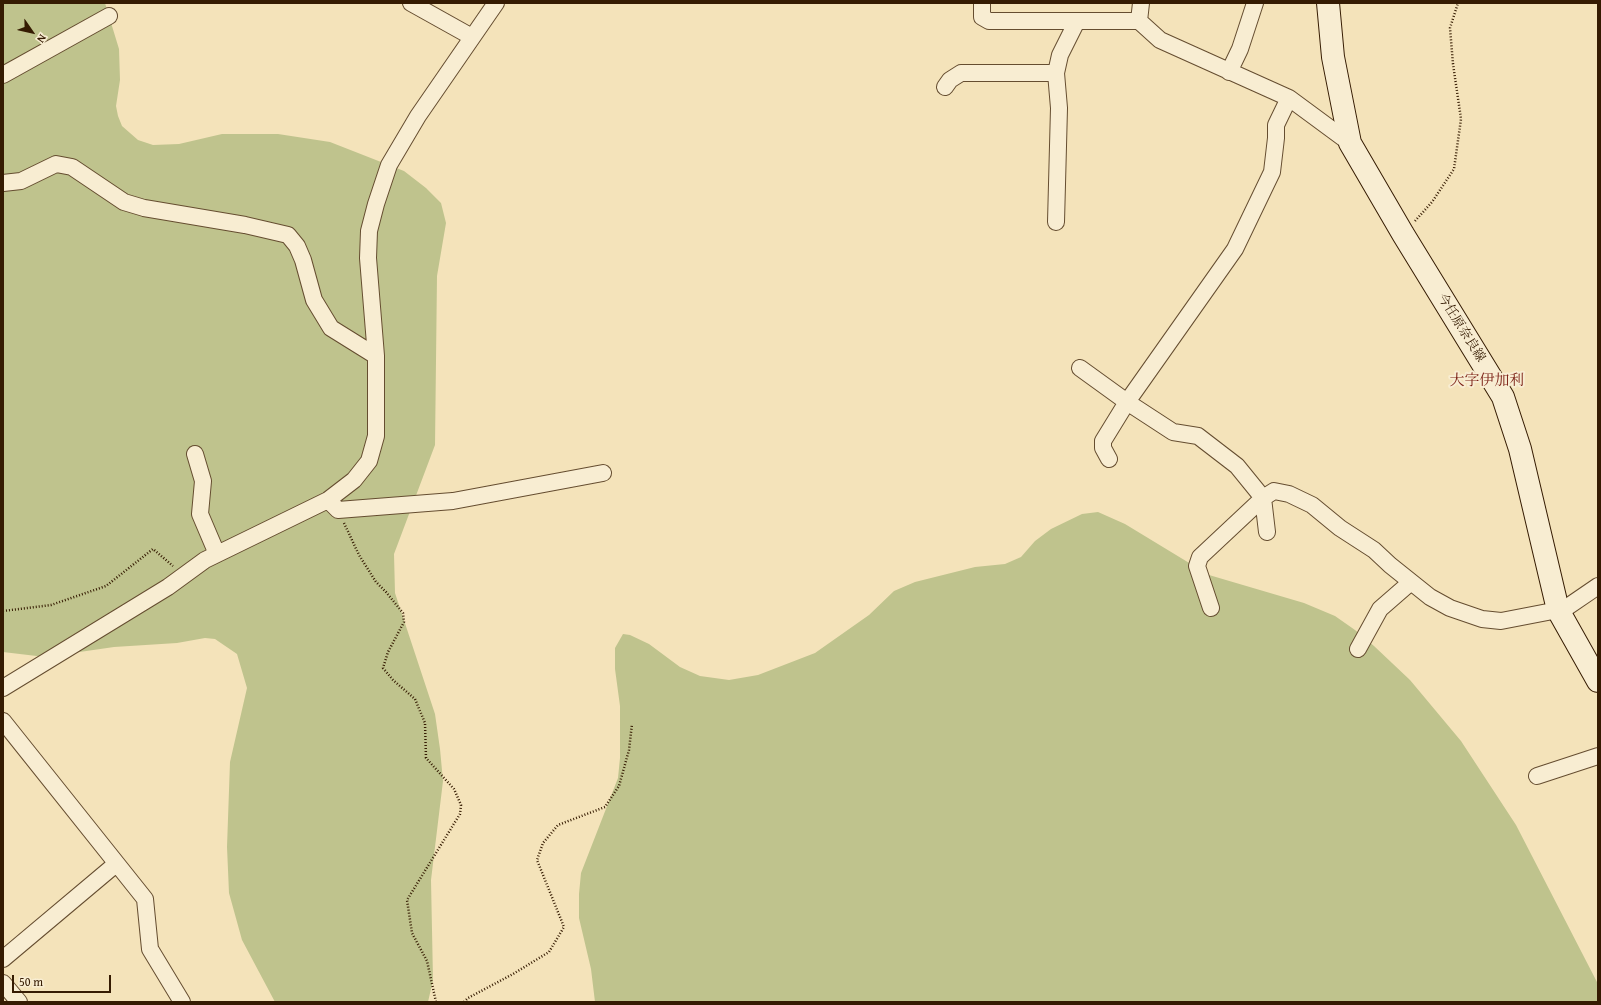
<!DOCTYPE html>
<html>
<head>
<meta charset="utf-8">
<style>
  body { margin:0 }
  #map { position:relative; width:1601px; height:1005px; overflow:hidden; background:#f4e3ba; font-family:"Gentium Book Plus",serif }
  canvas { display:block }
  .frame { position:absolute; inset:0; border:4px solid #351b02; pointer-events:none }
  .north { position:absolute; left:12px; top:12px; width:40px; height:40px; -webkit-text-stroke:3px #f8edd2; paint-order:stroke; rotate:124deg; font-size:11px; font-weight:700; line-height:16px; text-align:center; color:#351b02 }
  .north::after { content:''; display:block; margin:auto; width:14px; height:18px; background:#351b02; clip-path:polygon(50% 0,100% 100%,50% 72%,0 100%) }
  .scale { position:absolute; left:12px; top:975px; width:99px; height:18px; box-sizing:border-box; border:2px solid #351b02; border-top:0; padding-left:5px; font-size:12px; line-height:14px; white-space:nowrap; color:#351b02; -webkit-text-stroke:3px #f8edd2; paint-order:stroke }
</style>
</head>
<body>
<div id="map">
<canvas width="1601" height="1005"></canvas>
<div class="frame"></div>
<div class="north">N</div>
<div class="scale">50 m</div>
</div>
<script>
const ctx = document.querySelector('canvas').getContext('2d');
ctx.lineJoin = 'round';
function paint(path, color) { ctx.fillStyle = color; ctx.fill(path, 'evenodd'); }
function stroke(path, color, width, dash) { ctx.strokeStyle = color; ctx.lineWidth = width; ctx.lineCap = dash ? 'butt' : 'round'; ctx.setLineDash(dash || []); ctx.stroke(path); }
function drawText(font, color, halo, rows, align = 'center') {
  ctx.font = font + ' "Gentium Book Plus","Noto Serif JP",serif'; ctx.lineWidth = 4; ctx.setLineDash([]); ctx.textBaseline = 'middle'; ctx.strokeStyle = halo; ctx.fillStyle = color; for (const [text, x, y, turn = 0] of rows) {
    ctx.save(); ctx.translate(x, y); ctx.rotate((+turn || 0) * Math.PI / 180); ctx.textAlign = isNaN(turn) ? turn : align; if (halo) ctx.strokeText(text, 0, 0); ctx.fillText(text, 0, 0); ctx.restore();
  }
}
paint(new Path2D(`
  M3,3h102l14,46 1,31 -4,26 2,10 4,10 16,14 15,5 26,-1 43,-10h56l52,8 74,29 22,17 15,15 5,20 -9,53 -2,169 -41,109 1,39 40,121 5,35 3,32 -12,99 2,100 -5,22h-153l-33,-62 -13,-47 -2,-46 3,-85 17,-74 -10,-34 -22,-15 -10,-1 -28,5 -63,4 -69,10 -42,-5z
  M1098,512l27,12 84,51 95,28 31,13 20,14 19,16 36,34 51,61 55,84 82,159v18h-1003l-4,-33 -12,-51v-24l2,-21 37,-95 2,-20v-52l-5,-37v-21l8,-14 7,1 19,9 31,23 20,9 29,4 29,-5 57,-22 54,-38 25,-24 21,-9 60,-15 30,-3 16,-7 14,-16 16,-12 31,-15z`), '#bfc38d');
const street = new Path2D(`
  M411,3l61,34
  M982,3v14l7,4h150l21,19 129,58 61,45
  M1139,21l2,-18
  M1229,72l11,-23 15,-46
  M3,75l106,-59
  M945,87l5,-7 11,-7h95
  M3,183l18,-2 35,-17 16,3 52,35 20,6 101,17 43,10 9,11 6,14 11,40 17,28 45,28
  M1056,222l3,-114 -3,-35 4,-18 17,-34
  M1080,368l47,34 108,-153 37,-77 4,-34v-13l13,-27
  M195,454l8,27 -3,33 17,40
  M1109,459l-6,-11v-7l24,-39 46,30 25,4 39,30 26,32 4,34
  M328,500l10,10 115,-9 150,-28
  M1211,608l-14,-42 3,-9 63,-59 11,-7 15,3 23,11 28,23 34,22 16,15 40,32 20,11 32,11 19,2 57,-11
  M1560,612l38,-26
  M1358,649l22,-40 31,-27
  M3,688l165,-101 37,-27 123,-60 26,-20 15,-19 7,-25v-80l-8,-98 1,-27 7,-27 13,-39 29,-49 78,-113
  M3,721l142,178 5,50 32,53
  M1537,776l61,-20
  M3,959l113,-95
  M3,983l16,19`);
const secondary = new Path2D(`
  M1328,3l5,54 17,86 53,91 100,163 17,52 38,161 40,71`);
stroke(street, '#654d30', 18);
stroke(secondary, '#351b02', 24);
stroke(new Path2D(`
  M1415,221l17,-19 22,-33 7,-50 -8,-55 -3,-36 8,-25
  M344,523l15,32 17,27 10,10 17,21 1,9 -16,30 -5,16 10,12 22,19 10,24 1,35 28,31 7,16 -1,9 -53,86 5,33 15,28 9,41
  M3,611l48,-6 55,-19 47,-37 20,17
  M464,1002l4,-4 45,-24 36,-22 15,-25 -27,-67 6,-17 15,-18 47,-18 14,-21 10,-36 3,-26`), '#351b02', 2.5, [1, 2]);
stroke(street, '#f8edd2', 16);
stroke(secondary, '#f8edd2', 22);
drawText('13px', '#351b02', '#f8edd2', [
  ["今任原奈良線",1461,328,58]
]);
drawText('15px', '#7a1f14', '#f8edd2', [
  ["大字伊加利",1487,381]
]);
</script>
</body>
</html>
